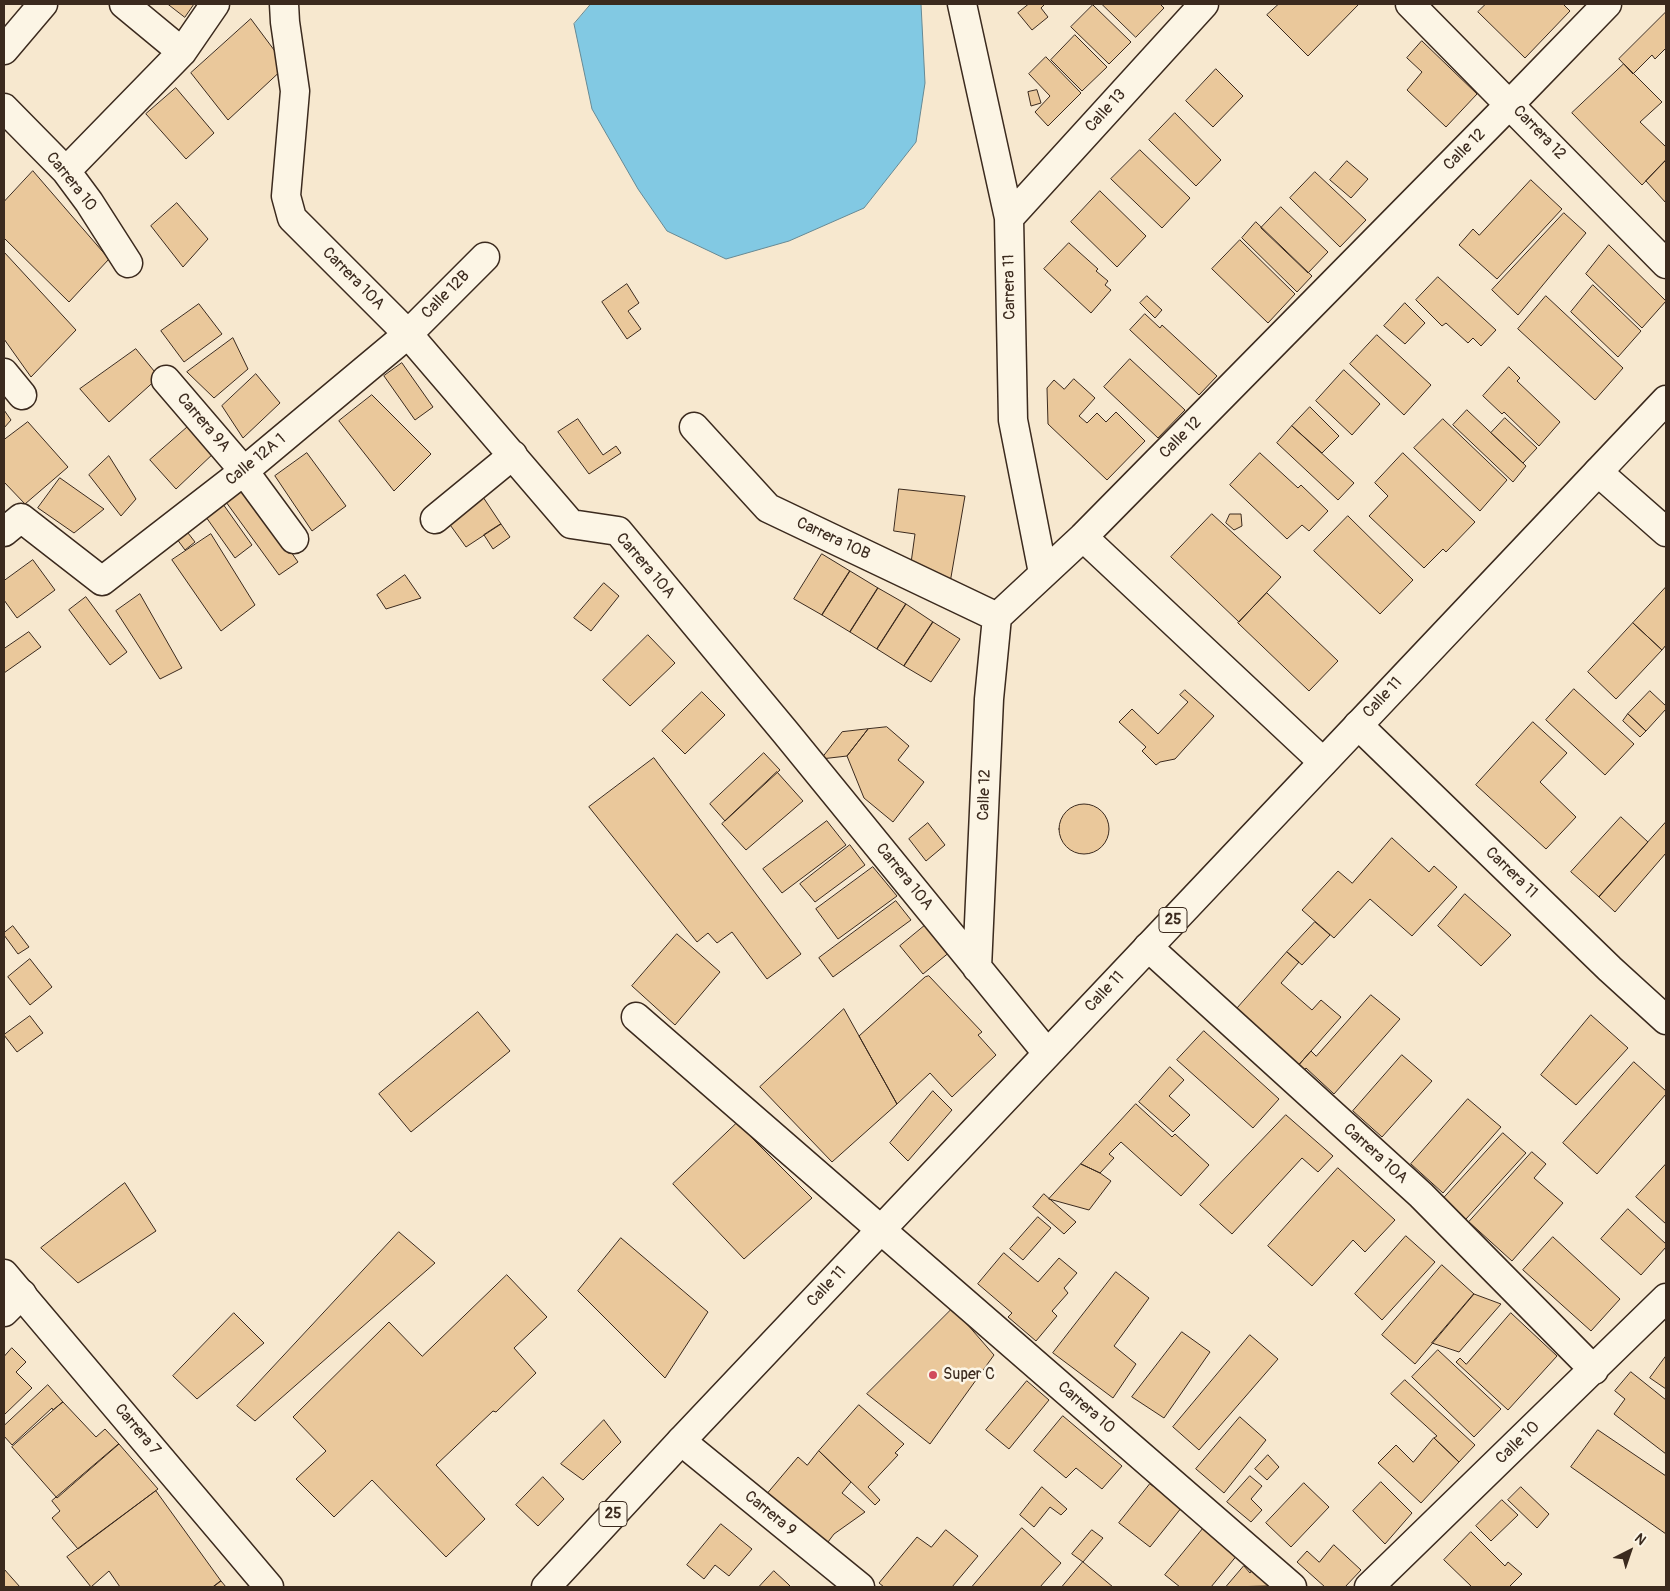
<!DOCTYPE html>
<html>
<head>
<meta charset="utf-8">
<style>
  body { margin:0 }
  #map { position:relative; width:1670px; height:1591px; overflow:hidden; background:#f7e8cf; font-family:Pangolin,sans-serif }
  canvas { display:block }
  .frame { position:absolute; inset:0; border:5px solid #3b2a1e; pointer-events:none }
  .north { position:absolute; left:1605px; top:1526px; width:50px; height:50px; -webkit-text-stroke:4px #fcf5e5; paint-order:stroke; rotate:41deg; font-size:14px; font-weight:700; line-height:20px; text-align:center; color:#3b2a1e }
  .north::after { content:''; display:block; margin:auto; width:18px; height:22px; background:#3b2a1e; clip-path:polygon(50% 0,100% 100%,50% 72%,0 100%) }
</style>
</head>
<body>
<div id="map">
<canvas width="1670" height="1591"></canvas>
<div class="frame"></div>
<div class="north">N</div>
</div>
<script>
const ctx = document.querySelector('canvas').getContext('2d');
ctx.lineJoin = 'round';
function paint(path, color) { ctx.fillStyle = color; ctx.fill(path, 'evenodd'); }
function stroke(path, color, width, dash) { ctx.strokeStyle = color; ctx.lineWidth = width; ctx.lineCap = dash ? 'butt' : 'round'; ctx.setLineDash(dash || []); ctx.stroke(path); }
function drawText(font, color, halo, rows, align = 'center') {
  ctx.font = font + ' Pangolin,sans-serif'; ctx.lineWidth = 5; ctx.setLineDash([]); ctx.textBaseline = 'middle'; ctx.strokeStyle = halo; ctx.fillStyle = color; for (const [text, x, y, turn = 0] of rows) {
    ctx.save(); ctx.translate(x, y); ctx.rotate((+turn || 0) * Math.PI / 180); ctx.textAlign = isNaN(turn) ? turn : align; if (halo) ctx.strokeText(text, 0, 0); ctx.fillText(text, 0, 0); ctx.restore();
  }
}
const water = new Path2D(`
  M591,4h330l4,79 -9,59 -52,66 -75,33 -63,18 -59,-28 -29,-42 -46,-80 -18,-85z`);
paint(water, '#82c9e3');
stroke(water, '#668994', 1);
const building = new Path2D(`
  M168,4h26l-9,13z
  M1029,4h16l-4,4 7,9 -16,13 -14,-17z
  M1102,4h58l4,4 -28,29z
  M1279,4h80l-51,52 -41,-41z
  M1486,4h77l7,7 -45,47 -47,-46z
  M1093,5l38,37 -22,22 -38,-37z
  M1666,12v36l-11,11 -3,-4 -19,19 -14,-15z
  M251,19l35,47 -58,54 -37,-47z
  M1075,35l32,32 -25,24 -31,-31z
  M1422,41l55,53 -31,33 -39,-37 15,-18 -15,-14z
  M1046,57l35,36 -33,33 -13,-14 15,-16 -21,-22z
  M1624,64l38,38 -22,20 26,25v13l-24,25 -70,-72z
  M1216,69l27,27 -30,31 -27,-26z
  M176,88l38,45 -28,26 -40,-45z
  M1037,90l4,13 -10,3 -3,-14z
  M1175,113l46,47 -25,26 -47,-46z
  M1140,150l50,48 -28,30 -51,-49z
  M1666,160v43l-20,-22z
  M1347,161l21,18 -17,19 -21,-18z
  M33,171l76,88 -40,43 -65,-64v-36z
  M1315,172l51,48 -26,27 -50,-49z
  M1531,180l31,29 -65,70 -38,-34 14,-16 6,6z
  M1100,191l46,45 -29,31 -46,-45z
  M177,203l31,36 -25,28 -32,-41z
  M1281,207l47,45 -20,21 -47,-45z
  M1564,213l22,20 -68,82 -26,-25z
  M1256,222l56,54 -15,16 -55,-54z
  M1240,240l55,54 -27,29 -56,-54z
  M1069,243l29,26 -2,2 12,10 -3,4 6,5 -20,23 -47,-44z
  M1609,245l57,56 -24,27 -56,-54z
  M4,252l72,78 -45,47 -27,-38z
  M1438,277l58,53 -15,16 -8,-8 -5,5 -22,-20 -4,3 -26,-26z
  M627,284l12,19 -11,8 13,18 -14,10 -25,-37z
  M1593,285l48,46 -23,26 -47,-45z
  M1147,296l15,14 -7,8 -15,-15z
  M1546,296l77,72 -28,32 -77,-71z
  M1405,303l20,20 -20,21 -21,-18z
  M199,304l23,30 -38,28 -23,-31z
  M1145,314l15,14 2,-3 55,51 -18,19 -69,-65z
  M1377,335l54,50 -27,30 -54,-51z
  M233,338l15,31 -34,29 -27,-26z
  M136,349l23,28 -50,45 -29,-33z
  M1130,359l55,51 -27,28 -54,-51z
  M402,363l31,44 -18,13 -31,-44z
  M1509,367l11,11 -3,3 43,41 -21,24 -35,-34 -2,2 -19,-18z
  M1344,370l36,34 -28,31 -36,-34z
  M256,374l24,29 -37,35 -21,-32z
  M1074,379l21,19 -16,18 8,7 10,-10 9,9 10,-10 29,29 -38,39 -59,-56 -1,-36 7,-8 10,9z
  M372,395l59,59 -37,37 -55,-70z
  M1310,407l29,29 -17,17 -30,-27z
  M4,410l7,10 -7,8z
  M1467,410l59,56 -13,16 -60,-57z
  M1505,418l32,30 -14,15 -32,-30z
  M578,419l25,36 13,-9 5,7 -32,21 -31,-42z
  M1443,419l64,61 -27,31 -66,-63z
  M28,422l40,45 -43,37 -21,-22v-42z
  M191,424l25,27 -40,38 -26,-29z
  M1292,426l62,57 -16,17 -61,-57z
  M307,453l39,53 -34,25 -37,-55z
  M1260,453l38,35 3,-3 27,26 -19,20 -7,-6 -15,14 -57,-54z
  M1403,453l72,69 -29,30 -3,-3 -19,19 -55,-52 19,-20 -13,-13z
  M109,456l27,43 -15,17 -32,-41z
  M60,478l44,31 -30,24 -36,-25z
  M245,486l53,76 -19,13 -53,-73z
  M899,489l66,7 -15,87 -39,-20 4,-29 -21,-3z
  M218,497l34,48 -17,13 -34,-48z
  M483,497l18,27 -35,23 -18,-25z
  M1212,514l69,63 -42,45 -68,-65z
  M1230,514h11l1,12 -8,4 -8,-7z
  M1348,516l65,64 -33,34 -66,-63z
  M181,524l14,18 -10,8 -14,-19z
  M501,524l9,13 -17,12 -9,-14z
  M211,534l44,71 -34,26 -49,-71z
  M822,554l28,17 -28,44 -28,-16z
  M33,560l22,30 -38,28 -13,-18v-19z
  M850,571l28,17 -28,44 -28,-17z
  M405,575l16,23 -35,11 -9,-14z
  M604,583l15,13 -28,35 -17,-13z
  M1666,587v58l-4,5 -29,-27z
  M878,588l28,16 -29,45 -27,-17z
  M1267,593l71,68 -29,30 -71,-68z
  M140,594l42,74 -22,11 -44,-68z
  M86,597l41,55 -17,13 -41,-55z
  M906,604l27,18 -29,44 -27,-17z
  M933,622l27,17 -29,43 -27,-16z
  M1633,623l29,27 -46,49 -28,-27z
  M29,632l12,15 -37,26v-24z
  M648,635l27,28 -45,43 -27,-26z
  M1574,689l60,55 -29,31 -59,-55z
  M1185,690l29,26 -39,43 -15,3 -4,3 -14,-14 4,-4 -27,-25 13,-13 26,25 30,-32 -8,-7z
  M1650,691l16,15v3l-20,22 -18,-17z
  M702,692l23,23 -40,39 -23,-23z
  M1628,714l18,17 -6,6 -17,-16z
  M1533,722l34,31 -27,29 36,35 -30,32 -70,-64z
  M887,727l22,19 -11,14 26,22 -31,40 -29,-24 -17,-42 21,-27z
  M868,729l-21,27 -26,3 21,-27z
  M764,753l16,17 -55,51 -15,-17z
  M654,758l147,196 -34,25 -35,-47 -15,11 -9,-10 -11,9 -108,-135z
  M777,772l26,29 -57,49 -24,-26z
  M1059 829a25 25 0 1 1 50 0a25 25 0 1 1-50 0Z
  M1621,817l27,25 -49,55 -28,-25z
  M827,821l19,24 -64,48 -19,-24z
  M1666,822v31l-51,59 -16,-15z
  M928,823l17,22 -19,16 -17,-22z
  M1392,838l37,34 5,-6 23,21 -45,49 -42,-37 -36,39 -32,-28 36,-39 14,12z
  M850,845l15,20 -50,37 -15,-18z
  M873,867l24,29 -59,43 -22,-30z
  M1465,894l46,41 -30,31 -43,-40z
  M896,901l15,19 -78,57 -14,-19z
  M1315,922l15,13 -28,30 -15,-13z
  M928,923l23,28 -28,23 -23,-28z
  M13,926l16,21 -11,7 -14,-19v-2z
  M677,934l43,38 -45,53 -43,-39z
  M1287,952l12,10 -18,21 31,27 9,-10 20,17 -45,51 -62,-56z
  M30,959l22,28 -22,18 -22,-28z
  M929,976l53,56 -4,3 18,20 -44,42 -22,-24 -33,31 -38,-68 66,-59z
  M1371,995l29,24 -66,75 -28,-26 -4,5 -6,-5 15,-17 5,5z
  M844,1009l53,95 -65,58 -72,-75z
  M478,1012l32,39 -99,81 -32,-38z
  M1591,1015l37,33 -52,57 -35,-30z
  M30,1016l13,17 -26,19 -13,-17z
  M1204,1031l75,68 -26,29 -76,-68z
  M1402,1055l30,26 -50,56 -29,-26z
  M1634,1062l32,29v3l-69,80 -34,-31z
  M1170,1067l14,13 -15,16 21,19 -17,17 -34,-30z
  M933,1091l19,19 -44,51 -18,-18z
  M1468,1099l33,28 -58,66 -32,-29z
  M1136,1104l36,33 3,-3 34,31 -28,31 -60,-54 -12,12 5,4 -14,15 -19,-9z
  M1286,1115l47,41 -15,16 -16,-14 -70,76 -32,-29z
  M737,1123l75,75 -68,61 -71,-75z
  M1503,1133l23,20 -60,66 -23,-20z
  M1532,1152l14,12 -12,14 29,25 -51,58 -43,-39z
  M1081,1164l19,9 11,8 -22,29 -40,-11z
  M1666,1164v60l-30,-27z
  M1338,1168l57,52 -30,32 -12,-12 -41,46 -44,-40z
  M125,1183l31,48 -78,52 -37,-35z
  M1044,1194l32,28 -12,12 -31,-27z
  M1628,1209l38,35v3l-25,28 -40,-36z
  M1038,1217l13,11 -28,32 -13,-11z
  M399,1232l36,31 -180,158 -18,-15z
  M1406,1236l29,26 -53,58 -27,-26z
  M1553,1237l67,62 -29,32 -68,-61z
  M621,1238l87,74 -43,66 -87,-87z
  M1004,1253l34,29 21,-24 18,15 -13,15 4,5 -16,18 5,5 -21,25 -28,-24 4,-4 -34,-29z
  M1442,1265l32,29 -59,70 -33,-29z
  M1116,1272l33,26 -35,48 22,18 -23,34 -60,-45z
  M507,1275l40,42 -33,31 22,25 -40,39 -3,-1 -57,54 49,54 -39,38 -74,-77 -38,37 -38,-38 30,-28 -33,-34 96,-95 33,34z
  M1474,1294l27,10 -42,48 -27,-9z
  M953,1308l41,47 -64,89 -63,-50z
  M234,1313l30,30 -67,56 -24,-23z
  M1511,1313l46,43 -49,54 -52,-48 4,-4 6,6z
  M1182,1332l28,20 -46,66 -32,-21z
  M1250,1335l28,24 -79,91 -26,-23z
  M12,1348l14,14 -10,10 16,16 -28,27v-58z
  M1438,1350l63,59 -27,28 -62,-60z
  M1666,1356v33l-16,-11z
  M1631,1372l35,28v54l-52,-40 11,-15 -10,-8z
  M1405,1380l70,65 -16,17 -25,-24 3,-2 -46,-42z
  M1027,1381l22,19 -40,49 -23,-19z
  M48,1385l15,17 -10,8 -1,-2 -40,37 -8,-9v-10z
  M63,1402l33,35 9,-8 14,15 -62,54 -45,-51z
  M859,1405l45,39 -9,9 3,2 -30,32 12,13 -5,5 -56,-54z
  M1063,1416l59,50 -20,23 -26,-21 -10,10 -32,-27z
  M1240,1417l26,23 -42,53 -28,-24z
  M604,1420l17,22 -38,38 -22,-16z
  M1598,1430l68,46v58l-95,-67z
  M1434,1438l25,24 -38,41 -43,-40 18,-18 17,17z
  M119,1444l39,45 -80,60 -26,-31 8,-7 -8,-10z
  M819,1451l32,31 -9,11 23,19 -31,22 -9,12 -60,-50 33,-39 9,8z
  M1268,1455l11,12 -12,13 -12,-11z
  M1250,1476l12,10 -11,13 11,11 -11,12 -24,-20z
  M543,1477l21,22 -26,27 -22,-21z
  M1381,1482l31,31 -27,31 -32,-33z
  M1304,1483l25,24 -38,40 -25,-24z
  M1150,1484l32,23 -32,40 -31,-24z
  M1042,1487l25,22 -6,6 -11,-8 -16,20 -14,-12z
  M1521,1487l28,27 -12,14 -29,-28z
  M156,1491l65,90 -8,6h-93l-11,-16 -18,16 -24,-30z
  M1502,1500l16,15 -27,26 -15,-15z
  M721,1524l31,25 -23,27 -14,-11 -11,14 -17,-14z
  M1206,1525l32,29 -27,33h-31l-15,-12z
  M1022,1528l39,35 -21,24h-68z
  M946,1530l32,26 -26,31h-68l-5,-4 38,-46 14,10z
  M1092,1530l11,8 -20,24 -11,-8z
  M1471,1532l34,34 3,-4 14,12 -13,13h-37l-28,-27z
  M1334,1545l27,25 -16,17h-20l-28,-25 10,-11 12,11z
  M1083,1562l30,25h-51z
  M1244,1566l6,7 2,-3 18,16 -44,1z
  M4,1569l16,18h-16z
  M774,1571l13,12 4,4h-32z
  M221,1581l5,6h-13z`);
paint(building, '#eac89b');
stroke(building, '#3b2a1e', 1);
const minor = new Path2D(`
  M124,4l58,48
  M284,4l1,18 10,69 -9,105 6,22 116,116 163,190 47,7 168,202 261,320
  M962,4l47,214 4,202 30,153
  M1410,4l256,260
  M4,50l39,-46
  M4,108l62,63 23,31 39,61
  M66,171l116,-119 33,-48
  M1009,218l195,-214
  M4,373l18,22
  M166,380l78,91 50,68
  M694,427l74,81 229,109
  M1598,472l68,60
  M435,519l78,-64
  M4,532l17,-14 81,63 142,-110 164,-137 77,-77
  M1083,537l240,225
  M1358,725l252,244 56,51
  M1148,947l273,248 173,175
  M977,968l12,-269 8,-82 86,-80 427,-433 97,-100
  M636,1017l656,570
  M4,1312l18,-18
  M681,1441l179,146
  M1369,1587l297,-289`);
const tertiary = new Path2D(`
  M4,1274l265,313`);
const primary = new Path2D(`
  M546,1587l135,-146 985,-1041`);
stroke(minor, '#3b2a1e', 31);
stroke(tertiary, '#3b2a1e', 31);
stroke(primary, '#3b2a1e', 31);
stroke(minor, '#fcf5e5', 28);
stroke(tertiary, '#fcf5e5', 28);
stroke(primary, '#fcf5e5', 28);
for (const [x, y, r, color] of [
  [933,1375,5,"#d1495b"]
]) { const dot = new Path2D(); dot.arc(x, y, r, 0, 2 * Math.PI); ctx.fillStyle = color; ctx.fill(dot); stroke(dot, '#fcf5e5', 2); }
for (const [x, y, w] of [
  [1173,920,28],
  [613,1514,28]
]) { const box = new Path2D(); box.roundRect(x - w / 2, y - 12.5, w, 25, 4); ctx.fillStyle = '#fcf5e5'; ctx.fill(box); stroke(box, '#3b2a1e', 1); }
drawText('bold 15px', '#3b2a1e', null, [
  ["25",1173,920],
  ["25",613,1514]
]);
drawText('16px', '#3b2a1e', '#fcf5e5', [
  ["Calle 13",1106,111,-48],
  ["Carrera 12",1539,133,46],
  ["Calle 12",1465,150,-45],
  ["Carrera 10",71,182,51],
  ["Carrera 10A",353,279,45],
  ["Carrera 11",1010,287,-91],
  ["Calle 12B",446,295,-45],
  ["Carrera 9A",203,423,49],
  ["Calle 12",1181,438,-45],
  ["Calle 12A 1",256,460,-39],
  ["Carrera 10B",833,539,25],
  ["Carrera 10A",645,566,49],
  ["Calle 11",1383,698,-47],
  ["Calle 12",985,795,-88],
  ["Carrera 11",1511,873,44],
  ["Carrera 10A",904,877,51],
  ["Calle 11",1105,992,-47],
  ["Carrera 10A",1375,1154,42],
  ["Calle 11",827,1287,-47],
  ["Carrera 10",1086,1408,41],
  ["Carrera 7",137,1430,50],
  ["Calle 10",1518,1443,-44],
  ["Carrera 9",770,1514,39]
]);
drawText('16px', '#3b2a1e', '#fcf5e5', [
  ["Super C",943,1375]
], 'left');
</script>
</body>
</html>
